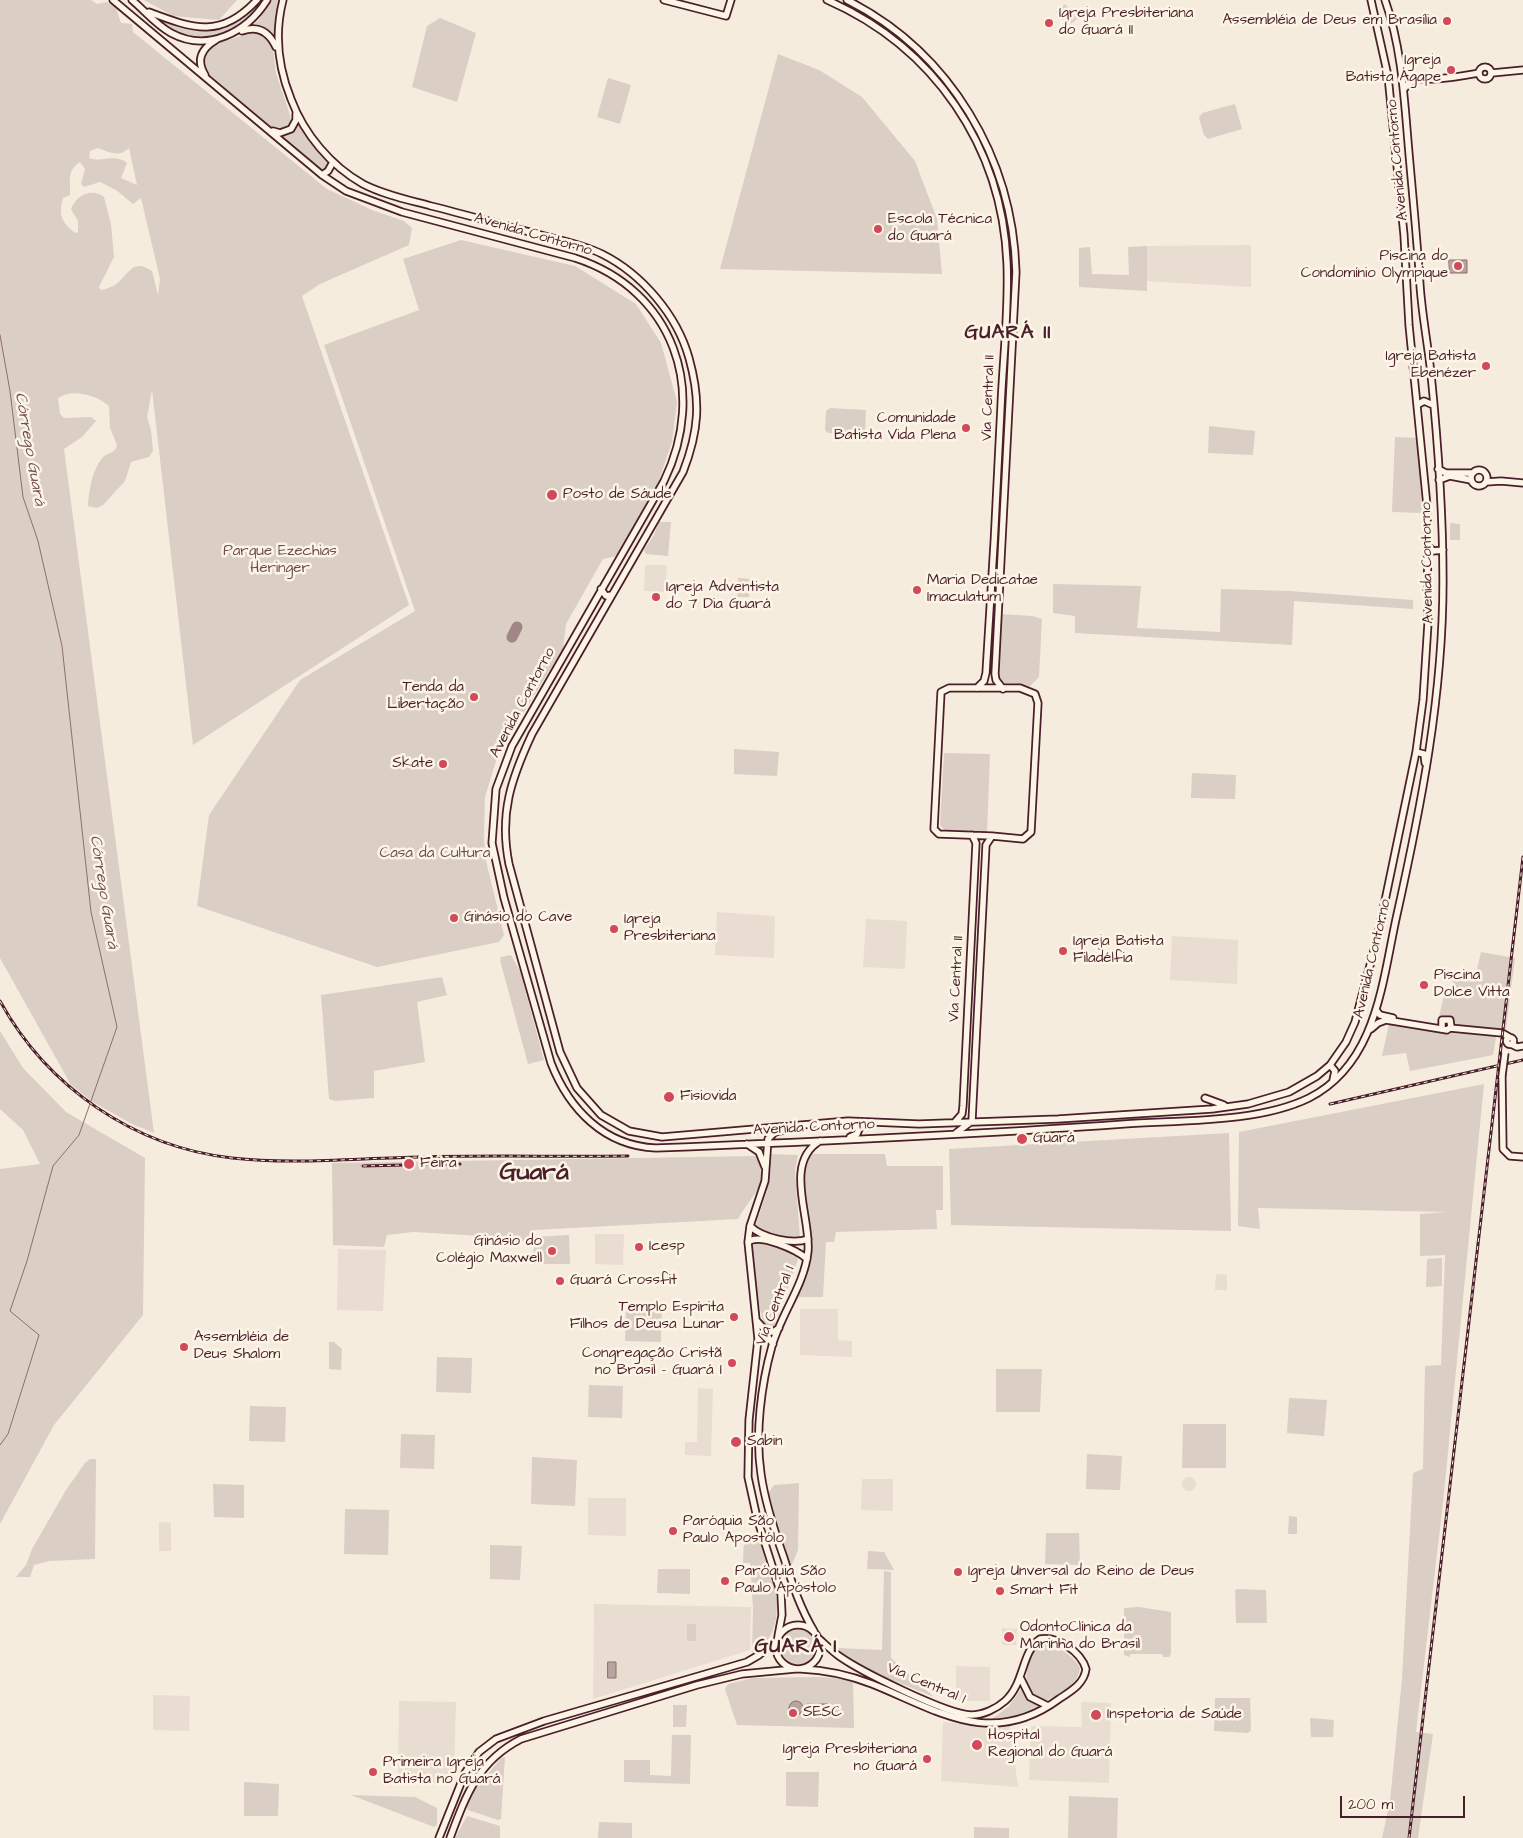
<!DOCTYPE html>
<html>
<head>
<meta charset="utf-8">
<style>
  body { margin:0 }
  #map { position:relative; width:1523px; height:1838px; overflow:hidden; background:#f5ecde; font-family:"Architects Daughter",sans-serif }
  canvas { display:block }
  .scale { position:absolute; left:1340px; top:1796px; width:125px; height:22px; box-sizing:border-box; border:2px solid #4a1f2b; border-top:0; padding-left:6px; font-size:15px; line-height:18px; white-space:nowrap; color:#4a1f2b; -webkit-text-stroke:4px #fcf5e5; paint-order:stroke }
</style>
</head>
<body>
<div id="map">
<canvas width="1523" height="1838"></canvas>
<div class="scale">200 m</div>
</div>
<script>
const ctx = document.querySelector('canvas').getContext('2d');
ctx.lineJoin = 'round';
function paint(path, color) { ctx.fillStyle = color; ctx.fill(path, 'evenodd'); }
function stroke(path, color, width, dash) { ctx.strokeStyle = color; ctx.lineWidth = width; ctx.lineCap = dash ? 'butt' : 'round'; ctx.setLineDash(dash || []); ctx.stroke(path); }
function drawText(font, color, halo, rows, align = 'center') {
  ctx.font = font + ' "Architects Daughter",sans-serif'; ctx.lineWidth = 5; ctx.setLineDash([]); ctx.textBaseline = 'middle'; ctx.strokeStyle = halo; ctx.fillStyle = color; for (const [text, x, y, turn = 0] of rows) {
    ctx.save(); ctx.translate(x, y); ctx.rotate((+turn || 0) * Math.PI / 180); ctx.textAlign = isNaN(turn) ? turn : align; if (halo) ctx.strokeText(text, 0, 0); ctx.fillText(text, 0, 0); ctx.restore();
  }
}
paint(new Path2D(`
  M1251,245v42l-105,-6 1,-35z
  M645,565h22l-2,27 -21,-1z
  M717,912l58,4 -1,42 -59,-3z
  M866,919l41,2 -2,48 -42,-2z
  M1172,936l66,4 -1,44 -67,-4z
  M595,1234h29l-1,31 -28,-1z
  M338,1249l48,1 -3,61 -46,-1z
  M1216,1274l11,1v15h-12z
  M800,1309h38v31l14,1v16l-52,-2z
  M698,1388l15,1 -2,67 -26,-1v-13h12z
  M1182 1484a7 7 0 1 1 14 0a7 7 0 1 1-14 0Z
  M862,1479h31v32l-32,-1z
  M588,1498h38v38l-38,-1z
  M159,1522l12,1v28h-12z
  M594,1604l157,3 -1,43 -157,49z
  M1002,1628l15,1 -1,16h-14z
  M956,1666l34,1v34h-34z
  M153,1695l37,1 -1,35 -36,-1z
  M399,1701l57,1 -2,73 -10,8 -46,-1z
  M1081,1702l30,1 -2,80 -80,-3 2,-54 51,1z
  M943,1722l47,5h20l8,60 -77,-6z`), '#e8ddd0');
paint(new Path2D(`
  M0,0h91l6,4 10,-2 9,6 5,15 11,1 1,8 194,157 45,21 32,11 8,7 -3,17 -89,39 -18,12 107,309 -216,140 -41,-355 -5,27 4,13 2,21 -4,6 -18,5 -6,19 -22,24 -6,3 -9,-2c1,-16 4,-36 15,-49 5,-5 12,-3 14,-12l-7,-17 -1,-22c-12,-11 -37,-18 -51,-8l2,16 4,4 27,-1 5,4 -14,16 -18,12 90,684 -22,-9 -39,-22 -22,-17 -71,-127zM98,148c11,4 21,10 31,0l8,37 -16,-7 6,-15c-13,-10 -24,0 -38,-5l1,-7zM80,162l5,7 -4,15 3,3 16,-5 16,8 17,14 8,-6 19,81 -2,16 -6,-24c-21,-15 -24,7 -39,15 -4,2 -8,3 -12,4l-2,-3 15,-30 -3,-33 -7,-27c-14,-10 -28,-1 -33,12l7,12v11l-3,1c-13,-11 -17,-17 -12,-35l7,-3c1,-14 -4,-24 10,-33z
  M144,0h93l-18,20 -46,-4z
  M260,0h4c-31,39 -60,52 -104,21 38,13 74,16 100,-21z
  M272,0h7l-5,38 -9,-7 -14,-5 7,-5z
  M1065,4l12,15 -9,7 -12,-14z
  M440,18l36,15 -19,69 -45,-15 15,-61z
  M253,32c5,1 11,2 14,7 8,8 7,23 9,34 2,8 16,44 15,48 0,10 -11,10 -18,7l-66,-55 -5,-8 1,-11 7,-8z
  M778,54l41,16 43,27 53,64 22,58 5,55 -222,-5z
  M608,78l23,7 -11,39 -23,-7z
  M1235,104l7,25 -34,10 -4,-4 -5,-17 3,-5z
  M297,123l32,40v3l-4,4 -7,-2 -38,-32 11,-4z
  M461,240l114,26 61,38 25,39 16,59 -5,40 -13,38 -42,76 -14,3 -37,65 -3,25 -65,105 -13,43 -1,43 2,21 18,74 -5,7 -122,25 -180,-61 12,-91 91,-135 115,-69 -91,-266 95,-35 -16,-51z
  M1147,246v45l-68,-4v-39l11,-1 2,27 37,1 -1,-28z
  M830,408l36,2 -1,25 -37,-2 -3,-3 1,-19z
  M1209,426l46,5 -2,24 -45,-2z
  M1395,437l23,1 4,75 -30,-1z
  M659,522h12l-3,34 -22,-2 -2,-4 10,-15z
  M1450,523l10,1v16h-10z
  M738,578l12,1 -1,18h-12z
  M1053,584l88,2 -4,42 83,4 1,-43 68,2 124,9v9l-119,-8 -2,44 -217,-12v-17l-22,-3z
  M999,614l33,2 10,3 -3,58 -11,11 -27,-2 -6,-7z
  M734,749l45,3 -2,24 -43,-2z
  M944,753l46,1 -3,79 -42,-3 -5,-5z
  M1192,773l44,2 -1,24 -44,-1z
  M1481,952l34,6 -9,71 -9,2 -4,24 -83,16 -4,-18 -24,3 7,-32 47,6 8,-35 6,1 4,-21 10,3 1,-6 11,2z
  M511,955l9,16 24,89 -16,4 -28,-104 1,-3z
  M442,977l5,18 -30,7 8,60 -51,9v27l-39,3 -6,-2 -8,-104z
  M0,1031l23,37 43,44 79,46 -2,157 -89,110 -54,99v-355l40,-5 -17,-34 -23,-21z
  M1484,1084l-41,419 -27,229 17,2 -15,104h-36l8,-37 12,-122 11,-206 10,-4 2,-103 16,-1 4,-110 -25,1v-42l27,-2 -189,-4 2,21 -22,-3 1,-94z
  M1229,1133l2,98 -280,-6 -2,-76z
  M770,1154l28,1 -3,16 5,68 -41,-9 -3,-5 11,-34z
  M809,1154h76l2,12h56v44h-7l1,19 -101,3 -2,10h-8l-3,55h-29l13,-24 3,-43 -7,-57z
  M756,1156c15,28 -5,39 -18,63l-203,11 -5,5 -2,6 -20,1 -8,-5 -87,-5 -26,3 -3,12 -51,-2 -1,-82z
  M569,1235l1,29h-37l1,-27z
  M758,1243l37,10 3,6 -24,69 -4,2c-13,-6 -16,-65 -18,-81l1,-4z
  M1442,1258v28l-16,1 1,-28z
  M626,1307l36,1 -1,34 -36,-1z
  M329,1342h5l8,7 -1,21 -12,-1z
  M437,1357l35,1 -1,35 -35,-1z
  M996,1369h46l-2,43h-44z
  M589,1385l34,1 -1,32 -34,-1z
  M1289,1398l38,2 -3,36 -37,-3z
  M250,1406l36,1 -1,35 -36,-1z
  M1183,1424h43v44h-44z
  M401,1434l34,1 -1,34 -34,-1z
  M1087,1454l35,2 -2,34 -34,-1z
  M532,1457l45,3 -2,46 -44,-2z
  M90,1459h6l-1,100 -46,2 -15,4 -4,12h-14l10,-12 6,-16 34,-59 19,-27z
  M799,1483l-1,67 -8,19 -23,-74 7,-10z
  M213,1484l31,1v33l-30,-1z
  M345,1509l44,1 -1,45 -44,-1z
  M1289,1516l8,1v17h-9z
  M1046,1533h33l1,32 -35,-1z
  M750,1536c12,2 12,13 15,24 3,9 8,19 10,29 5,24 1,53 -23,64l1,-44 -3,-46h-7l1,-22z
  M490,1545l32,1 -2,34 -30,-1z
  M868,1551l16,1 10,18 -27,-1z
  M658,1569h32v25l-33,-1z
  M884,1571l7,1v86l43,39 -81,-33 -16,-16 45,2z
  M1238,1589l28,1 1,33h-31l-1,-33z
  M1139,1607l32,5v42l-2,3h-6l-1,-3h-32v3l-6,-2v-47z
  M687,1624h9v17h-9z
  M779 1647a19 19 0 1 1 38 0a19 19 0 1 1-38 0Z
  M1042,1643c15,3 32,12 38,25 -1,15 -21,28 -34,32l-16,-5c-8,-16 -2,-41 12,-52z
  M815,1677l38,2 1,49 -117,-3 -12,-36 3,-5 25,-6z
  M1021,1689l7,10 12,6 -21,10 -27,4 17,-13z
  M1215,1698h35l1,32 -3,3 -34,-2z
  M673,1705h14l-1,22h-13z
  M1310,1718l24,2 -1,17h-22z
  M672,1735h19l-1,49 -66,-2v-22h26v15l21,1z
  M505,1757l-4,62 -3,1 -30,-10 -1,-3 6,-15 28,-34z
  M786,1772h33l-1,35 -32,-1z
  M244,1782l35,2 -1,32h-34z
  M351,1795l64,2 22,11v17l-3,2z
  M1069,1796l49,2 -1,40h-49z
  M467,1816l33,10v12h-45z
  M599,1822l33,1v15h-34z
  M974,1827l35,1v10h-35z`), '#dbcec4');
const water = new Path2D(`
  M1449,260h18v13h-17z
  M608,1662h8v16h-8z
  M789 1708a7 7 0 1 1 14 0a7 7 0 1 1-14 0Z
  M808,1704h20v10h-20z`);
paint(water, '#b8a39e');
stroke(water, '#8c6e70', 1);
stroke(new Path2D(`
  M0,335l10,56 13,106 15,44 24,105 29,266 26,115 -38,108 -26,31 -26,95 -17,50 29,24 -31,99 -8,11`), '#8c6e70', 1);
stroke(new Path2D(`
  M512,637l5,-10`), '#a08684', 11);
const secondary = new Path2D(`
  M113,0l209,175 24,16 56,21 173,46c99,32 133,133 89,223l-152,265 -16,43 -4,54 12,55 47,165c18,46 53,83 105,85 156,-6 312,-13 468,-24 56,-4 134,-1 185,-26 67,-34 73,-114 87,-179 25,-112 47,-223 47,-338 0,-69 -5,-138 -12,-207 -3,-29 -9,-59 -11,-89 -3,-48 -8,-96 -12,-143 -4,-48 -7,-97 -23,-142
  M132,0c12,10 24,25 39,33 37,20 76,-1 96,-33
  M283,0c-9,35 -5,67 8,99 13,35 40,67 72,85 21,11 46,16 68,22 36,9 71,19 106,28 22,6 45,10 65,20 40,20 75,61 87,104 12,43 10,73 -6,114l-151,262c-21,45 -33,80 -23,130l51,188 17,36 24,27 28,16 33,6 186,-16 71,3 139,-5 154,-10 36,-5 41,-12 28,-16 13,-11 16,-23 9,-20 22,-83 39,-187 7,-52 5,-77 -1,-117 -18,-181 -5,-90 -16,-159 -17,-76
  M664,0l62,16 5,-16
  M827,0c107,47 175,146 180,263 2,47 -4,95 -6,143 -4,89 -9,178 -15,267l-2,8 -7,7
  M847,0c103,52 166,158 169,272l-21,402 1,6 7,9
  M149,12c45,17 72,27 108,-12
  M242,31c16,-6 27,1 34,16
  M1479 73a6 6 0 1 1 12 0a6 6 0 1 1-12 0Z
  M1402,71c11,15 60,5 77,2
  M1492,73l31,-3
  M205,75c-9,-15 -4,-26 11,-35
  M1404,89l5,-6 9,-5
  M273,131l7,2 11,-4 5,-9v-6
  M322,175l6,-4 5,-9
  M1417,405l7,-4 9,4
  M1438,469l8,4h27
  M1471 478a8 8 0 1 1 16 0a8 8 0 1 1-16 0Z
  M1439,480l11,-4 21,4
  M1486,482l15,-1 22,2
  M1428,546l5,5 10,-1
  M601,589l5,7 6,-1
  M1416,752l8,2 1,9
  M1376,1010l4,5 13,3
  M1450,1028l52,5 7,4
  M1371,1029l7,-6 8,-3 61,10 4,-3 -1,-7h-8v8
  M1506.5 1041a3.5 3.5 0 1 1 7 0a3.5 3.5 0 1 1-7 0Z
  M1511,1044l6,3 6,-1
  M1330,1065l5,6 -2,9
  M1502,1076l1,73 7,7 13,1
  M1205,1098l19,7
  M955,1122l7,-8 1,-8 13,-263 -4,-8
  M956,1133l16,-12 14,-276 6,-9 31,3 8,-7 7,-129 -3,-9 -15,-6h-71l-8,4 -7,137 5,5 53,2
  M850,1137l7,-3 2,-5 -8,-6
  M747,1144l12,8 6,15
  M750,1226c12,12 43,19 58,13
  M748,1242c12,-9 49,8 59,17
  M757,1321l9,10 7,1 6,-4
  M758,1339l3,-3h6l6,8
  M776 1647a22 22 0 1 1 44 0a22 22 0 1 1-44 0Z
  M814,1631c-14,-23 -22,-48 -30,-73 -10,-28 -19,-55 -23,-84 -6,-40 0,-89 11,-128 9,-32 33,-62 36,-95 3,-34 -25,-88 12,-110
  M778,1636l4,-21 -1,-21 -24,-76 -9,-41 1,-57 9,-81 -10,-97 2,-16 15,-45 3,-42 7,-7 14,-3
  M801,1669c25,1 48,6 71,15 65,26 119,65 187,15 12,-8 25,-15 27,-30 -5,-17 -28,-33 -46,-30 -19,13 -15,44 -35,62 -9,8 -22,14 -34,14 -25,-1 -111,-44 -132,-59 -7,-5 -14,-12 -21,-18
  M1021,1679l9,18 18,9
  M439,1838l26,-65 14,-21 17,-13 48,-18 203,-59 12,-7 17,-13
  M450,1838c16,-43 28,-77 71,-99l176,-54 45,-11 53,-5`);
stroke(secondary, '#4a1f2b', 9);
stroke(secondary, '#fcf5e5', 5.5);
const rail = new Path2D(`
  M0,1001c47,86 134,146 232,157 62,7 126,0 189,-1 69,-2 138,0 207,-1
  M1330,1104l193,-44
  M420,1164h40
  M363,1166l40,-1
  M1409,1838l114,-981`);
stroke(rail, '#4a1f2b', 3);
stroke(rail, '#fcf5e5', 1, [4]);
const secondaryBridge = new Path2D(`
  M1502,1076l3,-23`);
stroke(secondaryBridge, '#4a1f2b', 9, []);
stroke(secondaryBridge, '#fcf5e5', 5.5);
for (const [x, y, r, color] of [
  [1447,21,5,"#d1495b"],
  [1049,23,5,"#d1495b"],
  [1451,70,5,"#d1495b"],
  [878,229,5,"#d1495b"],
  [1458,266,5,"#d1495b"],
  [1486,366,5,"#d1495b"],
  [966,428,5,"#d1495b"],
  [552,495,6,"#d1495b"],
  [917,590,5,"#d1495b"],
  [656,597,5,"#d1495b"],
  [474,697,5,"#d1495b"],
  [443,764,5,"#d1495b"],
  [454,918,5,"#d1495b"],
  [614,929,5,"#d1495b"],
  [1063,951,5,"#d1495b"],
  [1424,985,5,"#d1495b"],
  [669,1097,6,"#d1495b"],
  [1022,1139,6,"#d1495b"],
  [409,1164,6,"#d1495b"],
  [639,1247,5,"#d1495b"],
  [552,1251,5,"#d1495b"],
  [560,1281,5,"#d1495b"],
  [734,1317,5,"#d1495b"],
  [184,1347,5,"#d1495b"],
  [732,1363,5,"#d1495b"],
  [736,1442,6,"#d1495b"],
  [673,1531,5,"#d1495b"],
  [958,1572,5,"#d1495b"],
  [725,1581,5,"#d1495b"],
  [1000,1591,5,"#d1495b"],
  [1009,1637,6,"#d1495b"],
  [793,1713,5,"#d1495b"],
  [1096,1715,6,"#d1495b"],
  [977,1745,6,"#d1495b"],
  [927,1759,5,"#d1495b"],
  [373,1772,5,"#d1495b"]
]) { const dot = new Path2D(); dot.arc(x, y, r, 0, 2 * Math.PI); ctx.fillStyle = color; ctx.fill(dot); stroke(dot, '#fcf5e5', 2); }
drawText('15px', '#4a1f2b', '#fcf5e5', [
  ["Igreja Presbiteriana",1059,14],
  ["do Guará II",1059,31],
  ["Assembléia de Deus em Brasília",1437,21,"right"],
  ["Igreja",1441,61,"right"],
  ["Batista Ágape",1441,78,"right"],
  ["Escola Técnica",888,220],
  ["do Guará",888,237],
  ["Piscina do",1448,257,"right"],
  ["Condomínio Olympique",1448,274,"right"],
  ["Igreja Batista",1476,357,"right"],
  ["Ebenézer",1476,374,"right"],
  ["Comunidade",956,419,"right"],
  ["Batista Vida Plena",956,436,"right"],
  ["Posto de Sáude",563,495],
  ["Maria Dedicatae",927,581],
  ["Imaculatum",927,598],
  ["Igreja Adventista",666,588],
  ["do 7 Dia Guará",666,605],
  ["Tenda da",464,688,"right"],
  ["Libertação",464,705,"right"],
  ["Skate",433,764,"right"],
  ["Ginásio do Cave",464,918],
  ["Igreja",624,920],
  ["Presbiteriana",624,937],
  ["Igreja Batista",1073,942],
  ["Filadélfia",1073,959],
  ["Piscina",1434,976],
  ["Dolce Vitta",1434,993],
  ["Fisiovida",680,1097],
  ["Guará",1033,1139],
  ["Feira",420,1164],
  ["Ginásio do",542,1242,"right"],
  ["Colégio Maxwell",542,1259,"right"],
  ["Icesp",649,1247],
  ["Guará Crossfit",570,1281],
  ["Templo Espírita",724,1308,"right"],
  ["Filhos de Deusa Lunar",724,1325,"right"],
  ["Assembléia de",194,1338],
  ["Deus Shalom",194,1355],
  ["Congregação Cristã",722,1354,"right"],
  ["no Brasil - Guará I",722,1371,"right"],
  ["Sabin",747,1442],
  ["Paróquia São",683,1522],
  ["Paulo Apostólo",683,1539],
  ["Paróquia São",735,1572],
  ["Paulo Apóstolo",735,1589],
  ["Igreja Unversal do Reino de Deus",968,1572],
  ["Smart Fit",1010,1591],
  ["OdontoClínica da",1020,1628],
  ["Marinha do Brasil",1020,1645],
  ["SESC",803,1713],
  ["Inspetoria de Saúde",1107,1715],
  ["Hospital",988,1736],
  ["Regional do Guará",988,1753],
  ["Igreja Presbiteriana",917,1750,"right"],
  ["no Guará",917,1767,"right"],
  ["Primeira Igreja",383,1763],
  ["Batista no Guará",383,1780]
], 'left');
drawText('15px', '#4a1f2b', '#fcf5e5', [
  ["Avenida Contorno",1398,160,-95],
  ["Avenida Contorno",533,235,16],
  ["Via Central II",989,398,-88],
  ["Avenida Contorno",1428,563,-91],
  ["Avenida Contorno",523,703,-62],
  ["Avenida Contorno",1373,959,-77],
  ["Via Central II",957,979,-87],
  ["Avenida Contorno",814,1128,-3],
  ["Via Central 1",776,1306,-69],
  ["Via Central 1",926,1684,23]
]);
drawText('15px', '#6e4b51', '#fcf5e5', [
  ["Parque Ezechias",280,552],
  ["Heringer",280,569],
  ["Casa da Cultura",435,854]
]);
drawText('italic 16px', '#704d53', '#fcf5e5', [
  ["Córrego Guará",29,449,80],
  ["Córrego Guará",103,892,81]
]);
ctx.letterSpacing = '1px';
drawText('bold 20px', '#4a1f2b', '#fcf5e5', [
  ["GUARÁ II",1008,334],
  ["GUARÁ I",796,1648]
]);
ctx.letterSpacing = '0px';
drawText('bold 25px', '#4a1f2b', '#fcf5e5', [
  ["Guará",534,1174]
]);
</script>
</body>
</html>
